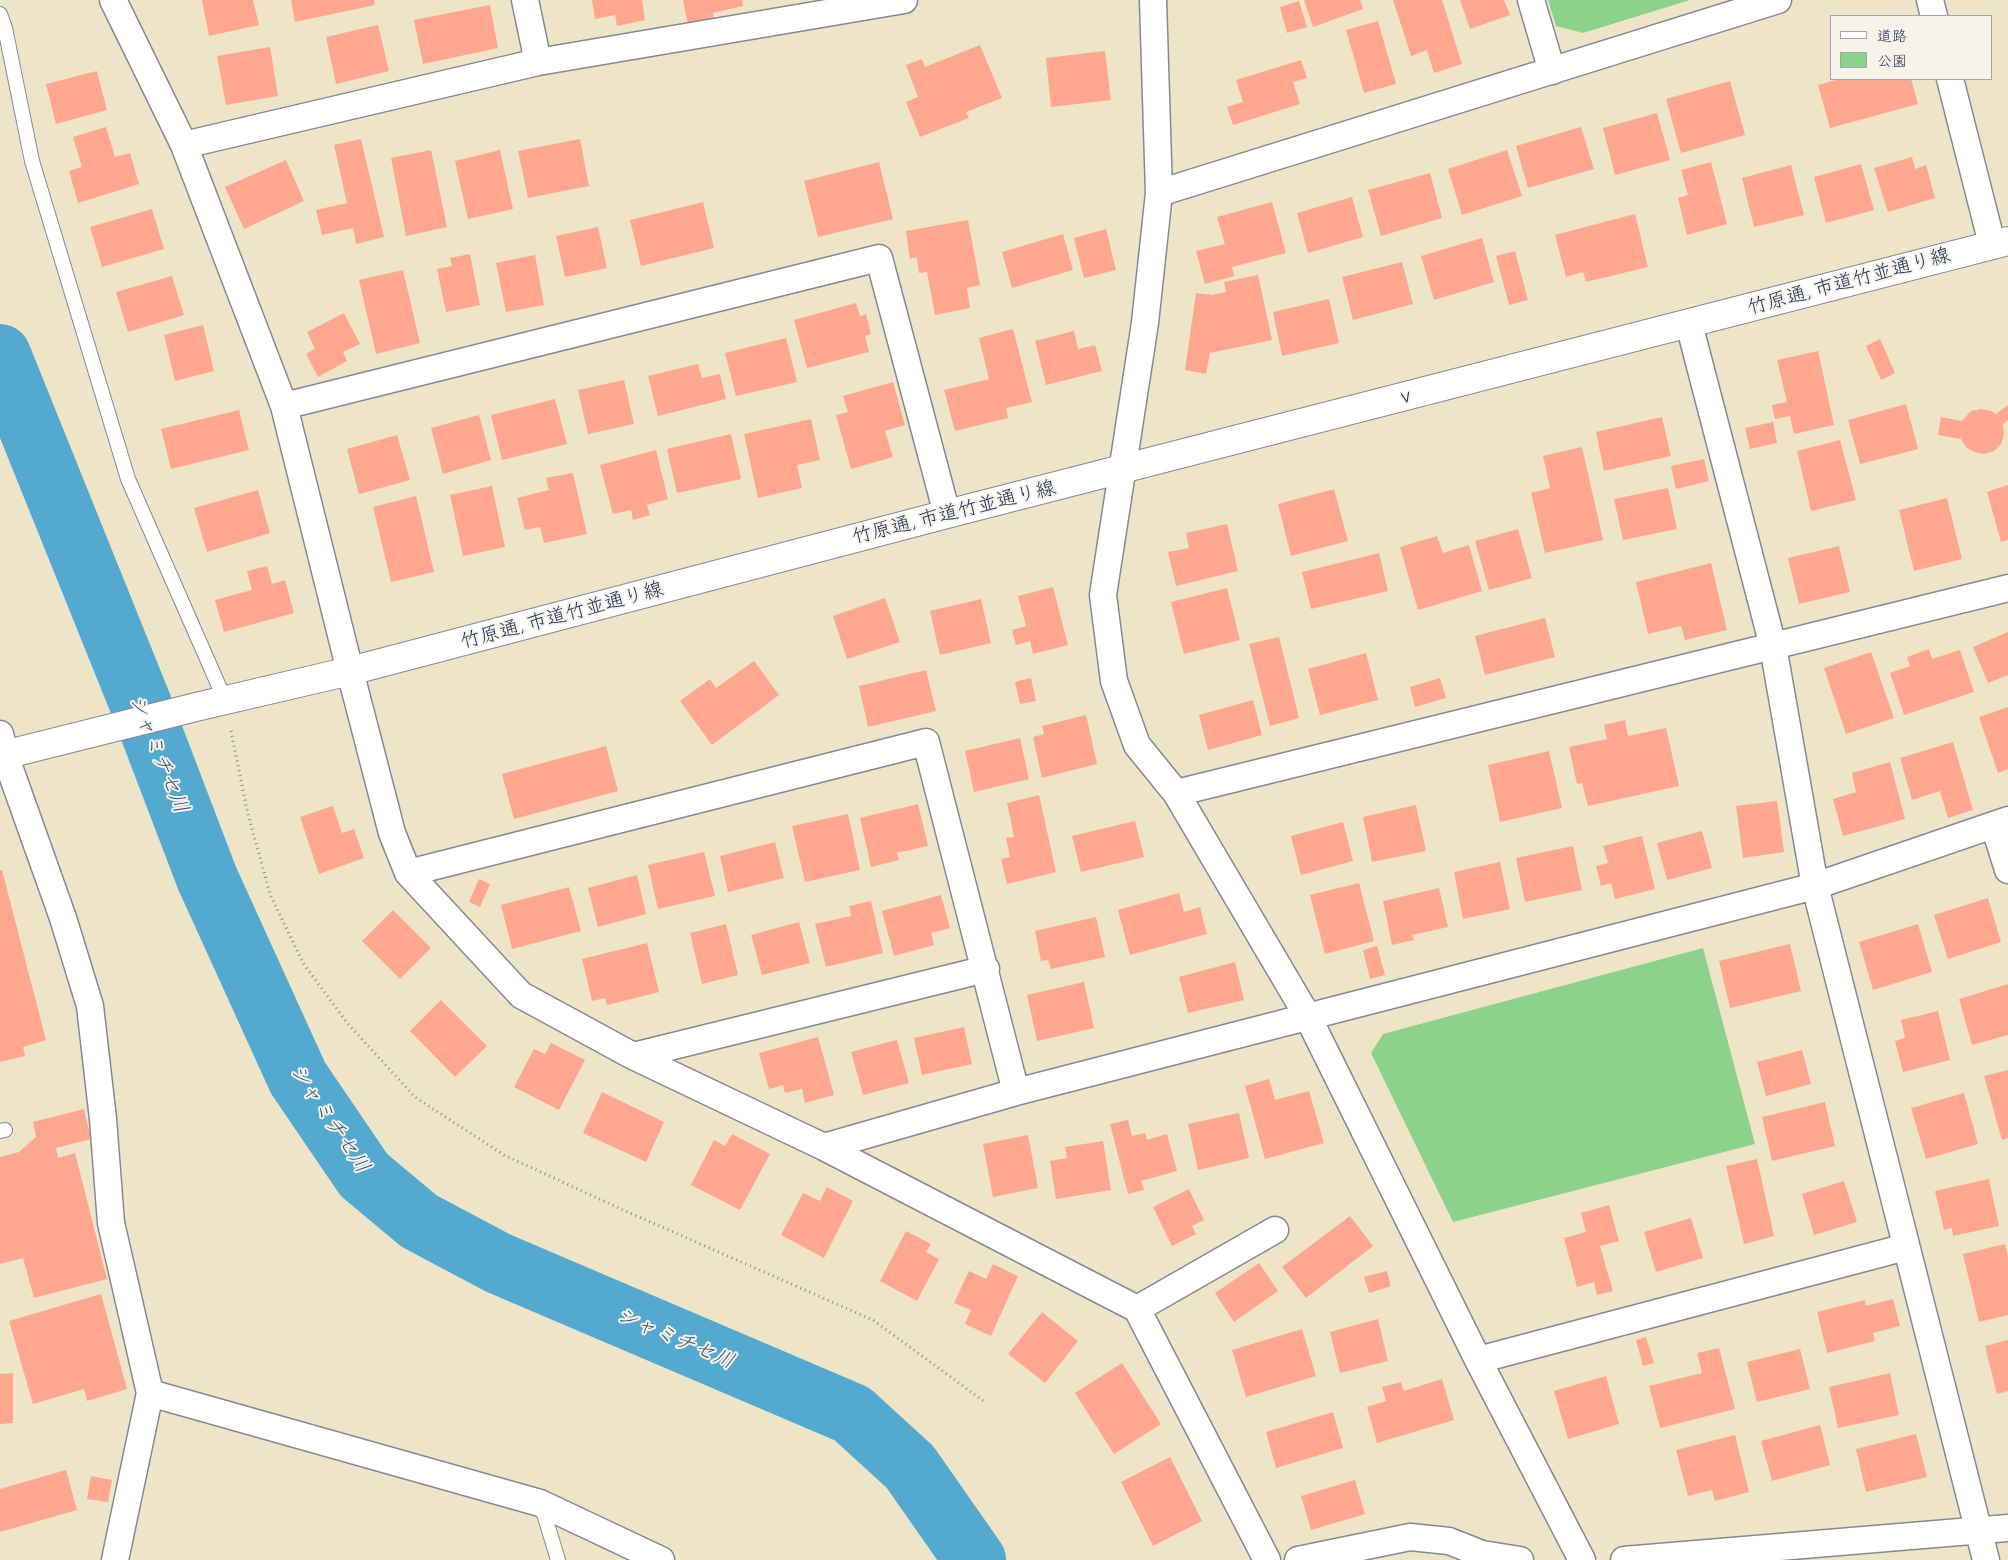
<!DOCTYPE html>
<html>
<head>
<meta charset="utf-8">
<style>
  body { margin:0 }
  #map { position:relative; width:2008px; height:1560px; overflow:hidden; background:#eee5c9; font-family:Caveat,"Klee One",sans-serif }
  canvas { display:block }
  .legend { position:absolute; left:1830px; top:15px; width:162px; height:65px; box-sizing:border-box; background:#f7f3e8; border:1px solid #9fa5b1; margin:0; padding:6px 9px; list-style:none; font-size:15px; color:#1b2f5e }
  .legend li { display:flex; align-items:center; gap:10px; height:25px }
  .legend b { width:25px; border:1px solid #9fa5b1 }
</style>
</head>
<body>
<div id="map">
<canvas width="2008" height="1560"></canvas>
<ul class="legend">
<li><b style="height:6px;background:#fff"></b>道路</li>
<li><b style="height:14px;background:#8dd28c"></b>公園</li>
</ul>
</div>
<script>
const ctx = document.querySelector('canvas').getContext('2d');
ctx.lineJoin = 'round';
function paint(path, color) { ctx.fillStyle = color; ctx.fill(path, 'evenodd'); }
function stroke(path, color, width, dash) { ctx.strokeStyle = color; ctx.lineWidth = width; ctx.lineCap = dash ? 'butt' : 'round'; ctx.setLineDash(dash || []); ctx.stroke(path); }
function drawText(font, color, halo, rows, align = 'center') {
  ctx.font = font + ' Caveat,"Klee One",sans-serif'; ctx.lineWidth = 4; ctx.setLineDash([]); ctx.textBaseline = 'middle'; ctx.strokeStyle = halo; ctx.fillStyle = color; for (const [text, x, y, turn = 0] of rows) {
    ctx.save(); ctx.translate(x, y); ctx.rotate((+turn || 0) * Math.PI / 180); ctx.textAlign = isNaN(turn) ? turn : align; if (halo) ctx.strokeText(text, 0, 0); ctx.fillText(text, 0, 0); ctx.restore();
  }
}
paint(new Path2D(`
  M1548,0h142l-107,33 -27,-7z
  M1703,948l52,196 -302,78 -82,-169 12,-19z`), '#8dd28c');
stroke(new Path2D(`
  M0,355l141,350 66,173 91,200 66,97 55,46 79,42 354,151 58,53 65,93`), '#54a9d0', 62);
paint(new Path2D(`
  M202,0h51l6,25 -50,11z
  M291,0h83l1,5 -80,17z
  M592,0h50l3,20 -28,6 -2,-11 -20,4z
  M683,0h59l1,6 -30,7 1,7 -26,5z
  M1304,0h56l3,9 -50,18z
  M1393,0h49l20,64 -28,9 -7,-23 -16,6z
  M1460,0h44l6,15 -40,14z
  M1299,1l8,26 -20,6 -7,-26z
  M490,5l8,43 -75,16 -9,-44z
  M1378,21l18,63 -32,9 -18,-63z
  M378,25l11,46 -53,13 -10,-47z
  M980,45l22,53 -36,14 3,6 -49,19 -14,-35 12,-5 -12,-32 16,-6 3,8z
  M270,47l8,49 -52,9 -9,-49z
  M1105,51l6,49 -60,7 -5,-49z
  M1301,60l6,18 -14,4 7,22 -67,21 -6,-18 16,-5 -7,-22z
  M97,71l10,39 -51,14 -10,-40z
  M1839,79h72l7,25 -88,24 -12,-43z
  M1730,81l15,54 -64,18 -15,-54z
  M1657,113l13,47 -55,15 -12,-47z
  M106,127l9,30 15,-4 9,31 -61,19 -9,-32 13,-4 -9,-30z
  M1581,127l13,42 -66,19 -12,-42z
  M361,139l23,98 -28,7 -3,-16 -31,7 -6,-25 31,-7 -13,-58z
  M580,139l9,47 -61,12 -10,-47z
  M431,150l16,77 -41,9 -15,-78z
  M500,150l13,59 -45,10 -13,-58z
  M1507,150l15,46 -60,19 -14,-46z
  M1912,157l3,12 11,-4 9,33 -47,14 -14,-44z
  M286,160l18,41 -60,28 -19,-42z
  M879,162l14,57 -75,18 -14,-56z
  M1711,162l16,62 -40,11 -9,-37 10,-3 -7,-25z
  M1861,164l13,46 -48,13 -12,-46z
  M1791,165l13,50 -50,12 -12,-49z
  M1430,173l12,45 -61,18 -13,-46z
  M1352,197l11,40 -55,16 -11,-40z
  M703,202l11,46 -73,18 -11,-46z
  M1272,202l14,51 -54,14 2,9 -29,8 -9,-33 29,-7 -8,-27z
  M152,209l12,40 -62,18 -12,-40z
  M1635,214l13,53 -62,15 -3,-10 -17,5 -11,-42z
  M968,220l12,65 -13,3 3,20 -35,7 -8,-43 -8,1 -2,-16 -7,2 -4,-28z
  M598,227l9,41 -42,9 -9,-41z
  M1106,229l10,41 -32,8 -10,-40z
  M1063,234l10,36 -61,18 -10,-36z
  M1482,238l12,44 -60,18 -13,-44z
  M1515,251l13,49 -19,5 -13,-49z
  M470,254l10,51 -34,7 -9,-43 15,-3 -2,-8z
  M535,255l9,50 -38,7 -10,-49z
  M1402,262l11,42 -60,16 -11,-43z
  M403,270l17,73 -44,11 -17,-74z
  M1258,275l14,65 -62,13 -4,21 -21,-4 11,-77 16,2 14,-3 -2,-10z
  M172,276l12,39 -56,17 -12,-40z
  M1329,299l10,44 -57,13 -9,-44z
  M856,303l4,13 6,-2 5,20 -6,2 4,16 -62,16 -13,-48z
  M344,313l16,31 -17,8 4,9 -29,16 -12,-23 9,-5 -8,-17z
  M203,325l11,46 -39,10 -11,-46z
  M1013,329l19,73 -26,6 2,10 -53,13 -11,-41 45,-11 -10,-41z
  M1074,331l4,18 17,-4 7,26 -56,14 -11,-44z
  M786,338l11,44 -61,14 -11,-43z
  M1880,339l15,34 -14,7 -15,-34z
  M1818,351l16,74 -40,9 -4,-18 -15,3 -3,-14 15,-3 -10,-42z
  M698,364l4,14 18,-4 6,25 -68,17 -10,-40z
  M624,380l10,44 -46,10 -10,-44z
  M893,382l12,43 -20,6 8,26 -42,12 -15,-54 12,-3 -5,-16z
  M555,399l12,45 -65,16 -11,-45z
  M1906,404l12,45 -58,15 -12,-44z
  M2008,405v15l-5,4 1,11 -3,9 -7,7 -10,3 -10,-2 -8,-5 -5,-8 -23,-4 3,-18 21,4 9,-10 10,-2 10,2 5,3z
  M239,410l10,40 -78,19 -10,-40z
  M479,415l12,45 -48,14 -12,-46z
  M1662,417l9,39 -67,15 -8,-39z
  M811,419l9,41 -23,5 5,23 -44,10 -14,-64z
  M1773,422l4,21 -27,6 -5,-21z
  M731,434l10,45 -64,14 -10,-44z
  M397,435l13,45 -51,14 -12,-45z
  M1840,440l16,60 -45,11 -14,-60z
  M1582,447l21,93 -58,13 -14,-60 19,-5 -7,-32z
  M656,450l12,49 -21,6 3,10 -17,5 -2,-10 -18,4 -13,-49z
  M1704,459l5,22 -33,8 -5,-23z
  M573,473l14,61 -43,9 -4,-16 -15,3 -8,-32 32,-8 -3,-12z
  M2008,485v55l-7,2 -14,-50z
  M492,486l13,61 -42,9 -13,-61z
  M1668,488l9,41 -54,11 -9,-41z
  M1334,489l14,52 -57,15 -13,-52z
  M258,490l12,43 -63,19 -13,-44z
  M416,496l18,76 -43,10 -18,-75z
  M1947,498l15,61 -48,12 -15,-61z
  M1227,524l11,47 -62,15 -8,-34 21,-4 -3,-15z
  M1518,529l14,49 -43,12 -14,-49z
  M1437,536l6,17 26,-8 13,46 -64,19 -18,-63z
  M1839,546l11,46 -51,12 -11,-46z
  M1379,553l9,38 -77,18 -9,-37z
  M1711,563l16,67 -42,10 -4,-14 -33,8 -12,-52z
  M267,566l5,18 13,-4 9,33 -70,19 -9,-32 37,-10 -5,-19z
  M1053,587l15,58 -35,9 -3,-13 -14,4 -4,-15 14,-4 -8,-30z
  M1227,588l13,52 -56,14 -13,-52z
  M885,598l15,44 -53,17 -14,-43z
  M981,599l10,44 -51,12 -10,-44z
  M1545,618l10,39 -70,18 -10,-39z
  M2008,632v43l-20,8 -15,-36z
  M1279,637l20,81 -29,8 -21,-82z
  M1929,649l3,10 28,-9 14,42 -70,23 -14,-42 20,-7 -3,-9z
  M1871,652l23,66 -48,16 -22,-66z
  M1366,653l12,47 -58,15 -12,-46z
  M754,661l25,34 -67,50 -32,-44 30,-22 6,9z
  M926,670l10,41 -68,16 -9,-41z
  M1031,678l5,23 -16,3 -5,-22z
  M1440,678l6,20 -31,9 -5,-20z
  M1253,700l9,35 -54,15 -9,-35z
  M2008,707v62l-10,4 -19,-56z
  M1086,715l11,49 -55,14 -9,-41 11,-3 -2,-8z
  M1625,720l3,16 38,-8 13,58 -91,20 -6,-23 -5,1 -8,-37 38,-8 -3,-14z
  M1020,738l9,41 -55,13 -9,-41z
  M1953,742l20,68 -25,8 -8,-27 -28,9 -12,-42z
  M606,746l12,45 -104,28 -12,-45z
  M1549,751l13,57 -62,14 -12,-57z
  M1890,762l15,57 -62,17 -10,-37 23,-7 -4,-19z
  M1039,795l17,77 -49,12 -6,-25 9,-2 -4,-19 8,-1 -7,-34z
  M1777,801l7,51 -41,6 -7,-52z
  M918,804l10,42 -31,7 2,7 -28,7 -11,-49z
  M1416,805l10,46 -54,11 -9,-45z
  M333,806l9,27 12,-4 10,29 -45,16 -19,-57z
  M848,814l12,56 -55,12 -13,-56z
  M1135,821l9,36 -63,15 -9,-36z
  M1343,822l10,39 -52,14 -10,-39z
  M1702,831l10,37 -45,12 -10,-37z
  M1642,836l13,53 -40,10 -4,-16 -10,3 -5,-20 12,-3 -5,-17z
  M775,842l9,36 -56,14 -8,-36z
  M1573,846l9,44 -57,12 -9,-44z
  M704,852l11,44 -57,13 -10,-44z
  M1500,862l10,47 -47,10 -9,-47z
  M0,870h2l44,170 -23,7 2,9 -25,6z
  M637,875l9,39 -48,13 -10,-39z
  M479,879l11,5 -10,23 -11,-5z
  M1359,883l15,58 -49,13 -15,-59z
  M569,887l12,44 -69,18 -11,-44z
  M1439,888l9,39 -36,8 2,5 -22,5 -9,-44z
  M1179,893l5,19 16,-5 7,27 -77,21 -12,-45z
  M941,895l9,33 -19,5 3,12 -40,11 -12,-45z
  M1988,898l13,44 -53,17 -14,-44z
  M871,901l12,52 -57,14 -11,-43 36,-8 -2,-10z
  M393,910l38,38 -31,31 -38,-38z
  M1096,917l9,40 -54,12 -3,-9 -7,1 -6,-30z
  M799,922l11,41 -48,12 -11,-40z
  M726,924l12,51 -36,9 -12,-51z
  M1918,924l14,48 -59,18 -14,-48z
  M647,943l12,49 -52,13 -2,-7 -13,3 -10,-42z
  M1790,944l11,47 -71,17 -11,-47z
  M1377,946l8,29 -15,4 -7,-29z
  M1235,962l9,38 -56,13 -9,-36z
  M1084,982l10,46 -57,13 -10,-46z
  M2008,984v51l-36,10 -13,-46z
  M441,1000l46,46 -32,31 -45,-46z
  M1938,1011l12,49 -47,12 -8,-31 10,-3 -4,-18z
  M964,1027l8,37 -50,11 -8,-37z
  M818,1037l16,58 -29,8 -3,-14 -17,4 -2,-8 -14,4 -10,-36z
  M897,1040l12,43 -46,12 -12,-43z
  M551,1043l34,17 -26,50 -45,-23 20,-38 11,5z
  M1802,1050l9,34 -45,12 -9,-34z
  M2008,1070v68l-6,2 -18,-64z
  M1269,1079l6,21 34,-9 15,52 -59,16 -20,-73z
  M602,1092l62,30 -18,40 -63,-29z
  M1964,1093l14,51 -52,15 -15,-51z
  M1825,1102l10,44 -63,15 -10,-44z
  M84,1109l7,30 -35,9 2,10 17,-5 32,126 -73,19 -11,-40 -23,6v-107l19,-5 17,-15 -3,-15z
  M1239,1113l10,45 -51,12 -10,-46z
  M1128,1120l4,16 13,-3 2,7 20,-6 10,37 -36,10 3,9 -16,4 -18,-70z
  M732,1134l38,20 -30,56 -49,-25 23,-45 11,6z
  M1028,1135l10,53 -45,9 -10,-53z
  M1103,1141l8,49 -55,9 -6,-38 17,-3 -2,-11z
  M1757,1159l17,77 -30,8 -18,-78z
  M1989,1179l10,47 -46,10 -1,-8 -8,2 -9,-39z
  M1844,1181l13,41 -43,13 -12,-41z
  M827,1187l26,14 -29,57 -43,-23 22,-42 17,8z
  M1189,1189l15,31 -12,6 4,8 -24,12 -19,-39z
  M1609,1205l10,36 -19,5 13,45 -16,4 -3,-13 -17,5 -13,-49 22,-6 -5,-19z
  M1350,1216l23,30 -67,52 -24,-31z
  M1691,1218l12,40 -47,14 -12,-40z
  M906,1231l25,13 -5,8 13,7 -22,42 -37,-20z
  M2005,1244l3,12v59l-29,7 -16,-68z
  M1259,1263l19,28 -44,31 -19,-29z
  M993,1264l25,12 -27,60 -26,-12 6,-14 -17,-7 15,-32 17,8z
  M1387,1271l4,15 -22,7 -5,-16z
  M101,1294l26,95 -40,12 -3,-12 -51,15 -24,-83z
  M1893,1299l7,27 -27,7 2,8 -48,12 -10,-41 48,-12 1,6z
  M1042,1312l36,29 -33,42 -37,-29z
  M1378,1319l10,42 -48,12 -10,-41z
  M1302,1329l14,47 -70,21 -14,-47z
  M1646,1337l8,26 -11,3 -7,-26z
  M2008,1340v51l-11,3 -12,-48z
  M1719,1348l16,61 -75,19 -11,-42 53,-13 -5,-20z
  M1800,1349l10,40 -53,13 -10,-40z
  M1122,1363l39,61 -47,30 -39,-61z
  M13,1373v50l-13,1v-50z
  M1890,1373l9,42 -61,13 -9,-41z
  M1606,1376l13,48 -51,15 -14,-48z
  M1442,1379l12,41 -77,23 -10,-36 19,-6 -4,-14 19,-5 3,9z
  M1333,1412l10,36 -67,20 -10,-36z
  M1820,1425l10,40 -58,16 -11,-40z
  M1916,1434l11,43 -61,15 -10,-43z
  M1735,1435l14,57 -34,9 -3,-11 -24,6 -12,-46z
  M1170,1457l32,64 -49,25 -32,-64z
  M66,1470l11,40 -77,22v-43z
  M91,1476l21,4 -4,22 -21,-3z
  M1355,1480l10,34 -54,16 -10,-34z`), '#fea68e');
const service = new Path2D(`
  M0,14l5,14 27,133 96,318 97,221
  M0,1131l5,-1
  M541,1504l17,56`);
const minor = new Path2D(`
  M113,0l71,145
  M525,0l13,62
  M1153,0l6,193 -14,130 -42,272 11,86 23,64 39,48 132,224 170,343 104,200
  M1531,0l21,71
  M1930,0l4,16
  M1950,79l42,165
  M1159,193l619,-193
  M1689,324l84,322 42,240 171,674
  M284,406l-100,-261 354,-83 366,-62
  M947,514l-68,-256 -595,148 66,265 42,162 16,40 113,122 112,61 191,91 313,162 130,251
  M0,734l5,21 58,163 27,88 13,113 8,104 39,170 -35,167
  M1176,793l832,-205
  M1994,825l14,45
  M408,873l518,-131 90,350
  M633,1056l353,-87
  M824,1147l192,-55 799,-206 193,-66
  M1137,1309l138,-79
  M1478,1360l428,-113
  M150,1393l390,110 121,57
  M1298,1560l112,-23 39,4 33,13 38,6
  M1624,1560l384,-32`);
const tertiary = new Path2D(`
  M0,756l196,-49 154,-36 597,-157 1061,-273`);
stroke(service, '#848a94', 16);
stroke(minor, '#848a94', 29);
stroke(tertiary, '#848a94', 30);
stroke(new Path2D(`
  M231,731l16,79 23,84 33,69 45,61 67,73 89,58 117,54 252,111 113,83`), '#848a94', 3, [1, 4]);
stroke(service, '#fff', 14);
stroke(minor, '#fff', 26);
stroke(tertiary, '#fff', 28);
drawText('20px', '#1b2f5e', '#f7f3e8', [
  ["竹原通, 市道竹並通り線",1849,282,-15],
  ["ｖ",1406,397,-14],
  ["竹原通, 市道竹並通り線",954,513,-14],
  ["竹原通, 市道竹並通り線",562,616,-15]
]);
drawText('italic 21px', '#2c5480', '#f7f3e8', [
  ["シャミチセ川",158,754,68],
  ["シャミチセ川",329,1119,56],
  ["シャミチセ川",675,1339,23]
]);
</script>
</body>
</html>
